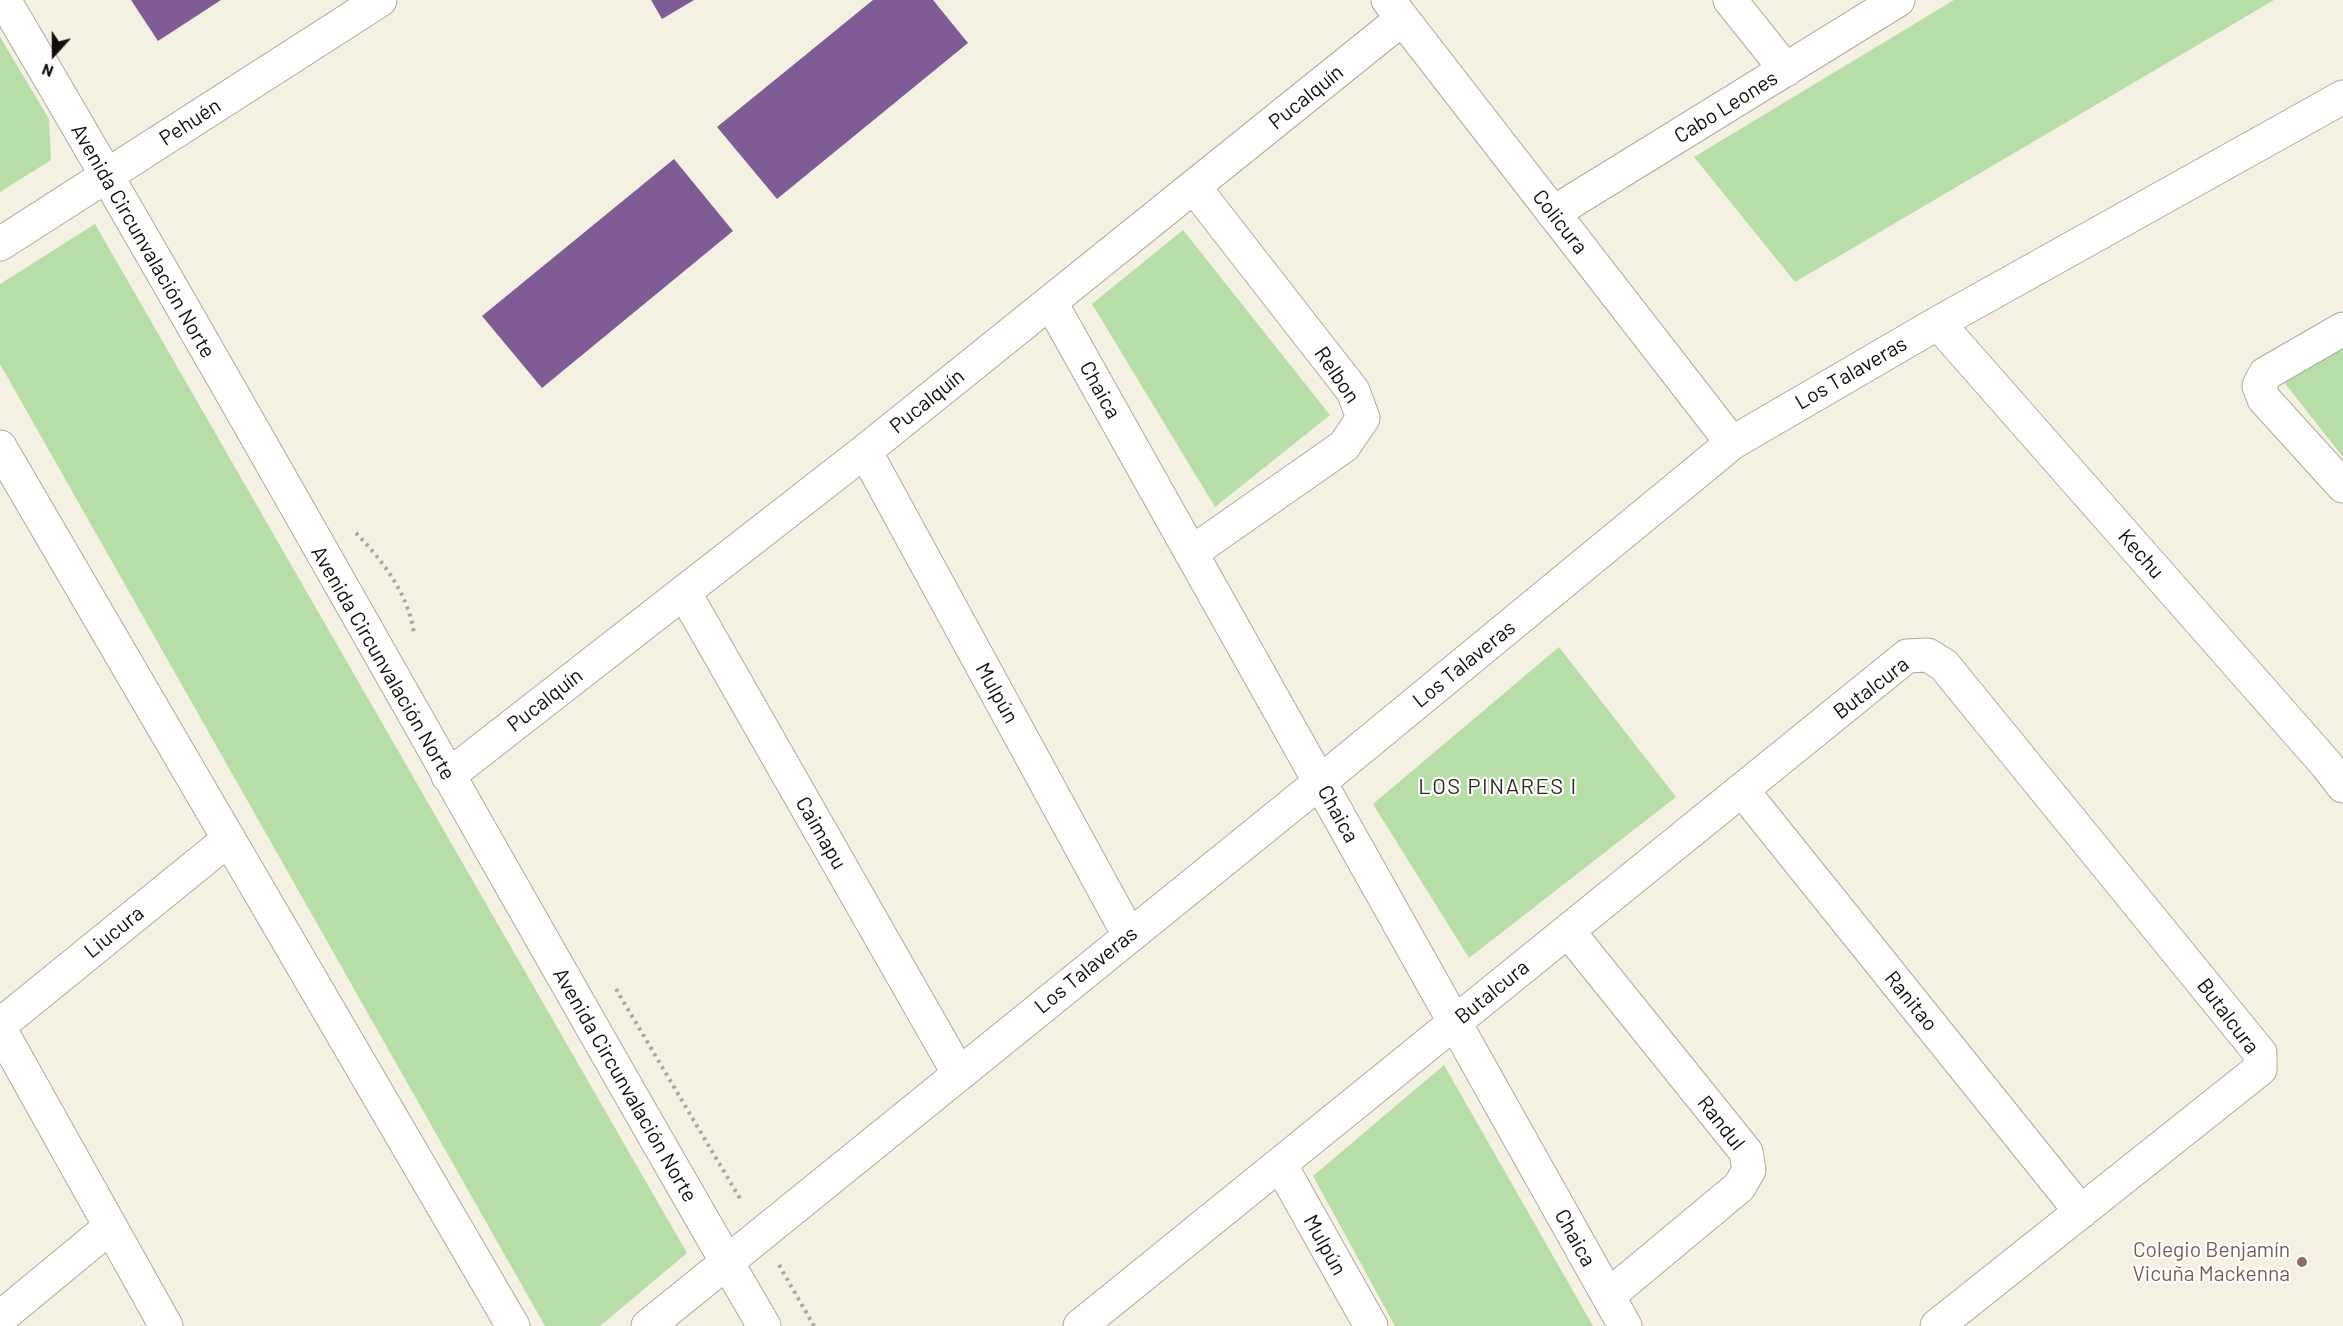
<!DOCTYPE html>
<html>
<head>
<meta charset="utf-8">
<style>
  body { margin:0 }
  #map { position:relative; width:2343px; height:1326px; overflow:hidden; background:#f4f1e3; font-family:Barlow,sans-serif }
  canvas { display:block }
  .north { position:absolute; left:24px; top:24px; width:60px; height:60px; -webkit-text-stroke:4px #fff; paint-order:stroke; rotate:201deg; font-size:16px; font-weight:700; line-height:24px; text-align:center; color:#110f0b }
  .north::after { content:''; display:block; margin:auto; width:21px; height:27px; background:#110f0b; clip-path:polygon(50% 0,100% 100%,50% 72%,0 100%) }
</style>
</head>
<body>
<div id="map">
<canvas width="2343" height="1326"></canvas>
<div class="north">N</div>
</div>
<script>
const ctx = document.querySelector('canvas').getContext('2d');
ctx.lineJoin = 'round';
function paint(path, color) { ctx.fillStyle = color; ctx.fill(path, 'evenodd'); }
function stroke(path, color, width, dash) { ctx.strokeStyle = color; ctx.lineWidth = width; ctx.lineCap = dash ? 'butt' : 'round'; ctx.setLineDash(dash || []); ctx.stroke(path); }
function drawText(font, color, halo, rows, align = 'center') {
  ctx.font = font + ' Barlow,sans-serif'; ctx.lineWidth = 4.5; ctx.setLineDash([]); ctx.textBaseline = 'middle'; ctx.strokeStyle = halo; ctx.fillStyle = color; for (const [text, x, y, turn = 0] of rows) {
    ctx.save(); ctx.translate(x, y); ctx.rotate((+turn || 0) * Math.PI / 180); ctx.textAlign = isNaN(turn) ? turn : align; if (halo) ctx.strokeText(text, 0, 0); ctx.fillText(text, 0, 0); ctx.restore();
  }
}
paint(new Path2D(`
  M1954,0h320l-479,282 -101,-125z
  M0,37l49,82 2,41 -51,32z
  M95,224l592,1029 -87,73h-55l-545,-962v-80z
  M1183,230l147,185 -115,92 -123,-203z
  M2343,349v108l-60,-76z
  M1559,647l117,150 -207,161 -96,-154z
  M1444,1065l149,261h-198l-82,-150z`), '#b6dea6');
paint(new Path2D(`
  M131,0h90l-63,41z
  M651,0h43l-32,19z
  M873,0h60l35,43 -191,156 -60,-72z
  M674,159l59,72 -191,157 -60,-72z`), '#805c96');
const minor = new Path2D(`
  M4,0c259,439 504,886 760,1326
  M1388,0l344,443
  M1730,0l56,70
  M1553,213l345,-213
  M0,244l380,-244
  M1051,303l574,1023
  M1938,323l388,441 17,22
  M2343,329l-78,45 -6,12 5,13 79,87
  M0,447l513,879
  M865,451l264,484
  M1191,553l153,-107 19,-28 -10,-27 -159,-204
  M684,592l275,482
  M448,776l417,-325 537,-432
  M1742,790l339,422
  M1568,931l178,221 3,18 -10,17 -131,109
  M0,1025l229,-186
  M0,1029l166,297
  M1280,1164l91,162
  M0,1318l110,-91
  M648,1326l672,-544 412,-339 206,-120 405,-226
  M1080,1326l827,-670 21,-1 16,10 316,388v16l-323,257`);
stroke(minor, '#afab9e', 35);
stroke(new Path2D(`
  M356,533c27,28 53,62 58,101
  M616,989l126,213
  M779,1265l35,61`), '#aba89d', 4, [3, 4.5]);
stroke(minor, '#fff', 33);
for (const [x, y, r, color] of [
  [2302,1262,6,"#8d6e63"]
]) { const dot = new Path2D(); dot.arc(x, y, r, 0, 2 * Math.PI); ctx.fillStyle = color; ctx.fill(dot); stroke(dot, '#fff', 2); }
drawText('21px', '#110f0b', '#fff', [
  ["Pucalquín",1306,97,-39],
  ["Cabo Leones",1726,107,-32],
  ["Pehuén",190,122,-33],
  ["Colicura",1560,222,52],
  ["Avenida Circunvalación Norte",143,241,60],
  ["Los Talaveras",1851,373,-30],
  ["Relbon",1337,375,56],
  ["Chaica",1100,390,61],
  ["Pucalquín",927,401,-39],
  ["Kechu",2141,554,49],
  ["Avenida Circunvalación Norte",383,663,60],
  ["Los Talaveras",1464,664,-39],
  ["Butalcura",1871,688,-37],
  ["Mulpún",997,693,61],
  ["Pucalquín",545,700,-38],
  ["Chaica",1338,814,61],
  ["Caimapu",821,833,60],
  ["Liucura",114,932,-39],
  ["Los Talaveras",1086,970,-39],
  ["Butalcura",1492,992,-39],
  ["Ranitao",1911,1001,51],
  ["Butalcura",2228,1016,53],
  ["Avenida Circunvalación Norte",625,1085,60],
  ["Randul",1721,1123,52],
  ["Chaica",1575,1238,61],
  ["Mulpún",1325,1245,61]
]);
drawText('21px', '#785e54', '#fff', [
  ["Colegio Benjamín",2290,1250],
  ["Vicuña Mackenna",2290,1274]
], 'right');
ctx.letterSpacing = '1.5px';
drawText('22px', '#2d2b20', '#fff', [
  ["LOS PINARES I",1498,787]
]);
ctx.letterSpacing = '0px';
</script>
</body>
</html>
